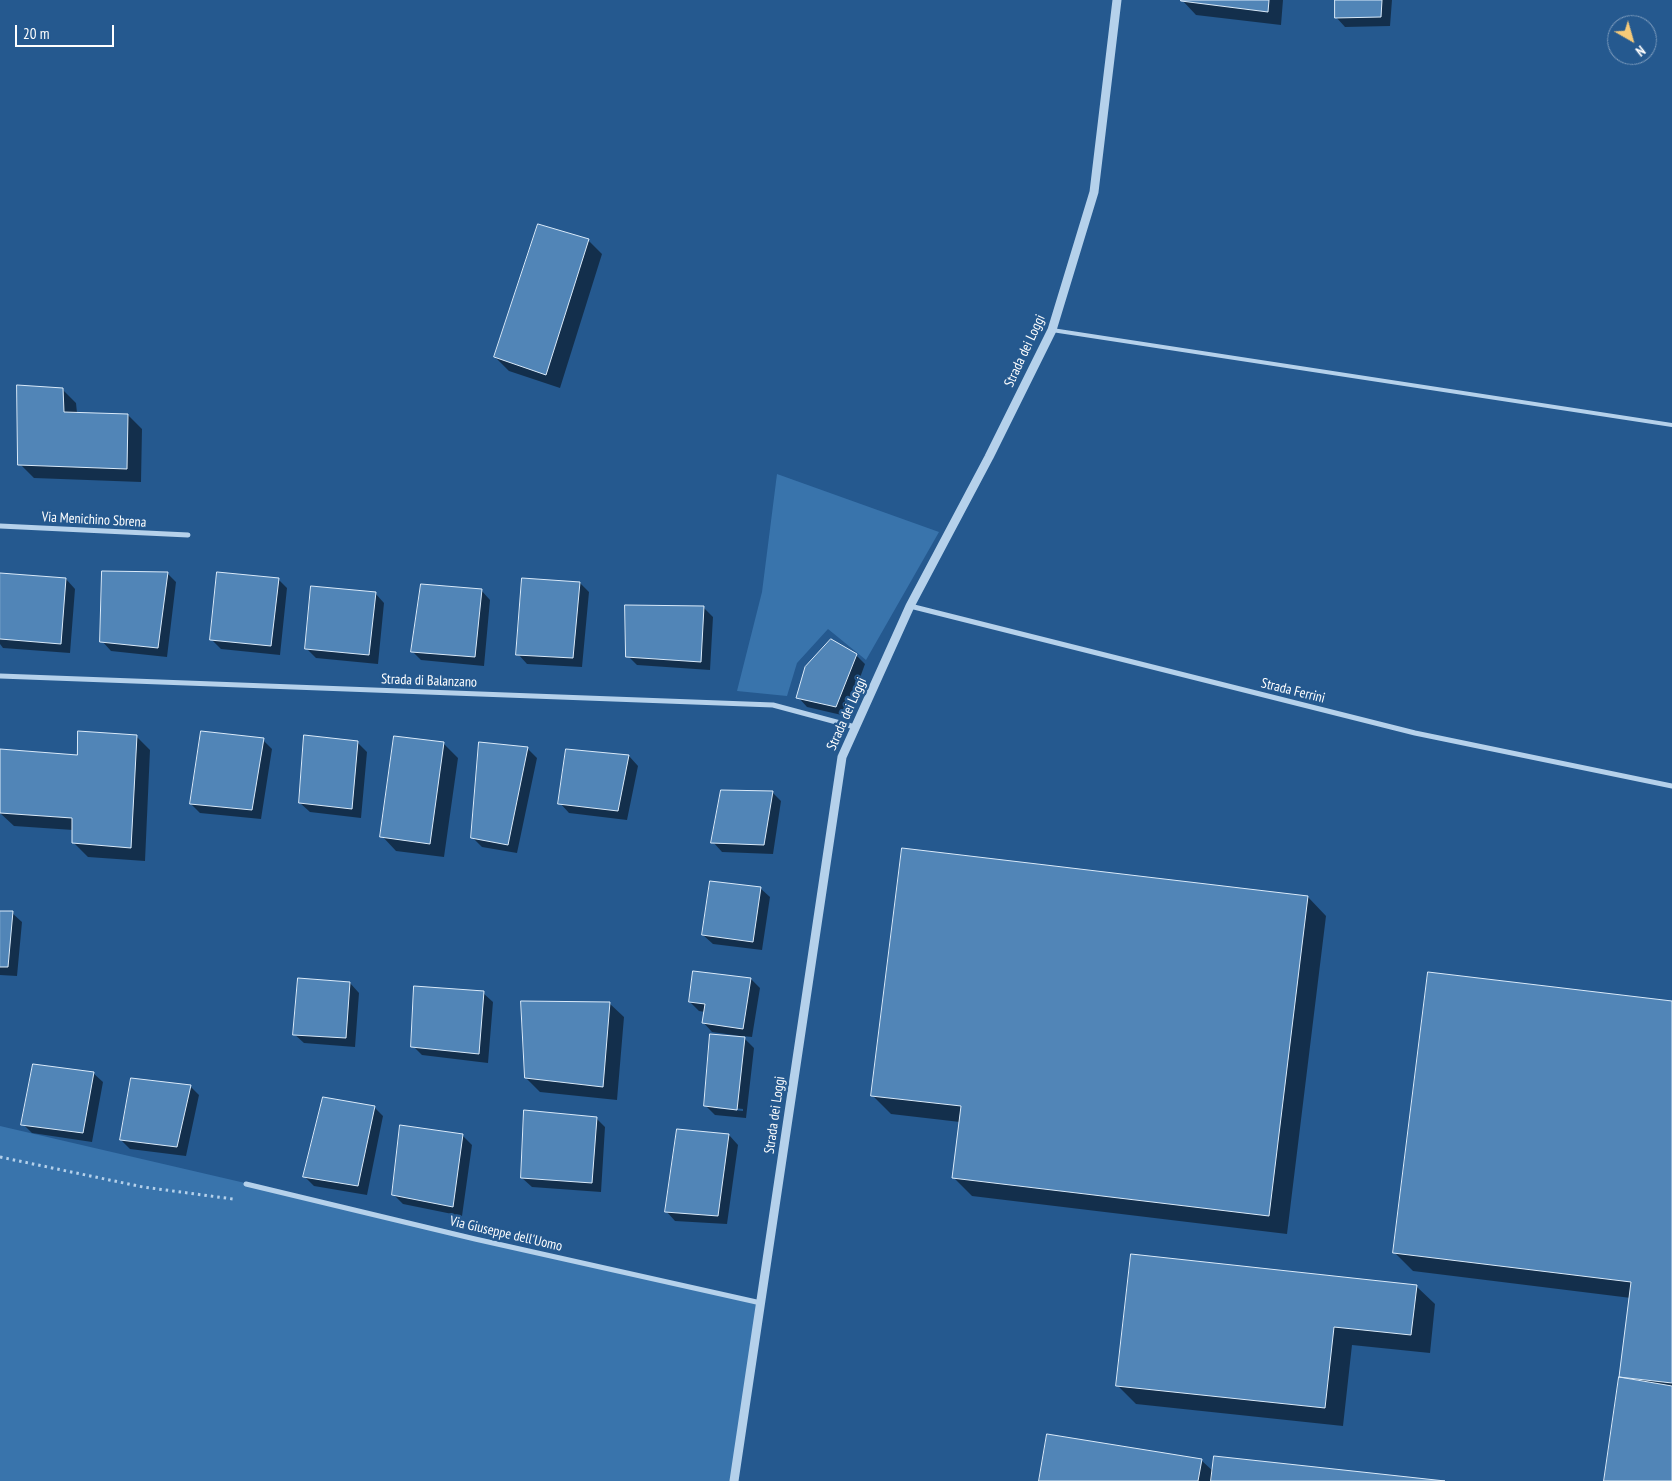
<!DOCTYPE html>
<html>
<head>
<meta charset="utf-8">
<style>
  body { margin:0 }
  #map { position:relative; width:1672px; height:1481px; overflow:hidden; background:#25598f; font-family:"PT Sans Narrow",sans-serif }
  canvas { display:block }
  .north { position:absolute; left:1607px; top:15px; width:50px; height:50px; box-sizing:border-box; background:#25598f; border:1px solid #7c9bbc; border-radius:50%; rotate:142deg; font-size:14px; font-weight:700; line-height:20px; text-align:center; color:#fff }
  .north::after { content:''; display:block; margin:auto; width:18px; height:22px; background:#f6ca79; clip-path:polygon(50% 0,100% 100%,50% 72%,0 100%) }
  .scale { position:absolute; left:15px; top:25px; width:99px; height:22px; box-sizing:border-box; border:2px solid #fff; border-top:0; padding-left:6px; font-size:15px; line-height:18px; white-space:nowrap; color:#fff; -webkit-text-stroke:4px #25598f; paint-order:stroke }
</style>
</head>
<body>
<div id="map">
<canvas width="1672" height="1481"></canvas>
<div class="north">N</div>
<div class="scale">20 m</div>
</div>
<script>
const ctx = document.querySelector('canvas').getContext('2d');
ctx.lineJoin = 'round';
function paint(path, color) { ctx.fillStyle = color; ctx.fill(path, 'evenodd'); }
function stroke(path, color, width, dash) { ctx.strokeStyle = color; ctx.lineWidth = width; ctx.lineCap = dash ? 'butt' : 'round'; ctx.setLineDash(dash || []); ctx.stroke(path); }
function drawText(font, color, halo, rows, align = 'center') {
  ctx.font = font + ' "PT Sans Narrow",sans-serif'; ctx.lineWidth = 5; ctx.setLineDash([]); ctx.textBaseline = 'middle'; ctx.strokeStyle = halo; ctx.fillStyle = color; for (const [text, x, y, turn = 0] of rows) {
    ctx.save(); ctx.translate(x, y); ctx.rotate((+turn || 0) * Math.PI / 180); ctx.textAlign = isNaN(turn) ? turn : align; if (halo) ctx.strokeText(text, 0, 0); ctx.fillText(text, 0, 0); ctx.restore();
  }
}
paint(new Path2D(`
  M777,474l162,58 -73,128 -38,-31 -31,34 -10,33 -50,-5 25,-99z
  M0,1126l761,177 -27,178h-734z`), '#3974ac');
paint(new Path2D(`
  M1182,0h101l-2,25 -85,-10z
  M1336,0h56l-2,26 -45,1 -9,-10z
  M588,240l14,14 -42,134 -51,-17 -14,-14z
  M62,389l14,14 1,10 51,2 14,14 -1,53 -107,-4 -14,-14z
  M167,573l9,9 -9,75 -56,-6 -9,-10z
  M0,574l66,5 9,10 -5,64 -67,-5 -3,-4z
  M278,579l9,9 -7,67 -59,-6 -10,-10z
  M523,579l57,4 9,9 -7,75 -55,-3 -9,-10z
  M481,590l9,10 -6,66 -63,-6 -9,-9z
  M375,593l9,10 -6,61 -62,-6 -10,-10z
  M704,608l9,9 -3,53 -73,-5 -9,-9z
  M856,655l9,9 -19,52 -39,-9 -9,-10z
  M136,736l14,14 -5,111 -57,-4 -14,-14 -1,-13 -59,-4 -14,-13v-63l78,6z
  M263,740l9,9 -11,70 -61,-6 -9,-9z
  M357,742l10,10 -6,66 -51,-6 -10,-9z
  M444,744l14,14 -14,99 -48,-6 -14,-15z
  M528,749l9,9 -20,95 -35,-6 -10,-10z
  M629,756l9,10 -11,54 -58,-7 -9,-10z
  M772,792l9,9 -8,53 -51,-2 -9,-10z
  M760,888l10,9 -8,53 -49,-6 -10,-9z
  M1308,897l18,19 -39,318 -315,-38 -19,-19 7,-55 -69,-8 -19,-19z
  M0,913h12l10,9 -5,54 -17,-1z
  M751,979l9,9 -8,49 -10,-1 12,12 -8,70 -31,-3 -9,-9 34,-70 -28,-4 -9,-10 2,-10 -6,-1 -9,-9zM714,1106l29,3v2l-29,-3z
  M350,983l9,10 -4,54 -51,-4 -10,-9z
  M483,993l10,9 -5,61 -66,-8 -9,-9z
  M1672,1002v479h-67l26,-183 -218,-27 -18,-18z
  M609,1003l15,14 -7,83 -77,-8 -14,-14z
  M93,1073l10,9 -11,60 -60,-9 -9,-9z
  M190,1086l9,9 -13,61 -56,-7 -9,-9z
  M374,1107l9,9 -16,79 -53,-9 -9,-9z
  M596,1118l9,9 -4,65 -69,-5 -10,-9z
  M462,1135l10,10 -10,71 -59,-12 -10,-10z
  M729,1135l9,10 -11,79 -52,-3 -9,-10z
  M1416,1286l19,18 -5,49 -78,-8 -9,81 -207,-22 -18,-18z
  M1201,1460l13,12 219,9h-392z`), '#0007');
const building = new Path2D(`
  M1181,0h88l-1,12 -87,-11z
  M1335,0h47l-1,17 -46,1z
  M538,224l51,15 -43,136 -52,-18z
  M17,385l46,3 1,24 64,2 -1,55 -109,-4z
  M102,571l66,1 -10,76 -58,-6z
  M217,572l62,6 -8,68 -61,-6z
  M0,573l66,5 -5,66 -61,-5z
  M522,578l58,4 -7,76 -57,-3z
  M421,584l61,5 -7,68 -64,-5z
  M311,586l65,6 -7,63 -64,-6z
  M625,605l79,1 -3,56 -75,-5z
  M831,639l26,15 -21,53 -40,-9 9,-31z
  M78,731l59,4 -6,113 -59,-5v-25l-72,-5v-64l77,6z
  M201,731l63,7 -12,72 -62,-6z
  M304,735l54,6 -6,68 -53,-6z
  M394,736l50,6 -14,102 -50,-7z
  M479,742l49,5 -20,98 -37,-7z
  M566,749l63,6 -11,56 -60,-7z
  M721,790l52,1 -9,54 -53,-2z
  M902,848l406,48 -39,320 -317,-38 9,-72 -90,-10z
  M710,881l51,6 -8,55 -51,-7z
  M0,911h13l-5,56h-8z
  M693,971l58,7 -8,51 -41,-6 3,-19 -16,-2z
  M1428,972l244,29v382l-53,-6 12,-95 -238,-29z
  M298,978l52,4 -4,56 -53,-3z
  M414,986l70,5 -5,63 -68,-7z
  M521,1001l89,1 -7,85 -78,-9z
  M710,1034l35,3 -8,73 -33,-4z
  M33,1064l61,8 -11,61 -62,-8z
  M131,1078l60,7 -14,62 -57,-7z
  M323,1097l52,9 -17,80 -55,-9z
  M524,1110l73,7 -5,66 -71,-5z
  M400,1125l63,9 -10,73 -61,-12z
  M677,1129l52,5 -11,82 -53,-4z
  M1131,1254l286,31 -6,50 -77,-8 -9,81 -209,-22z
  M1619,1377l53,9v95h-68z
  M1047,1434l155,25 -4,22h-159z
  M1214,1456l231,25h-234z`);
paint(building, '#5185b7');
stroke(building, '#daeaf9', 1);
stroke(new Path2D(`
  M0,1157l143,30 90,12`), '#b5d1eb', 3, [2.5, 4]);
stroke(new Path2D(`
  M1052,330l620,95`), '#b5d1eb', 4);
stroke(new Path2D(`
  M0,526l188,9
  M910,606l505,127 257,53
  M0,676l773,29 82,22
  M246,1184l229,55 286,64`), '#b5d1eb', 5);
stroke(new Path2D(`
  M734,1481l108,-724 68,-151 79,-149 63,-127 42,-138 23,-192`), '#b5d1eb', 9);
drawText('14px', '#fff', '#25598f', [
  ["Strada dei Loggi",1025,351,-65],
  ["Via Menichino Sbrena",94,520,3],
  ["Strada di Balanzano",429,681,2],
  ["Strada Ferrini",1293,691,14],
  ["Strada dei Loggi",847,714,-66],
  ["Strada dei Loggi",775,1115,-82],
  ["Via Giuseppe dell'Uomo",506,1234,13]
]);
</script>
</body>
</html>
